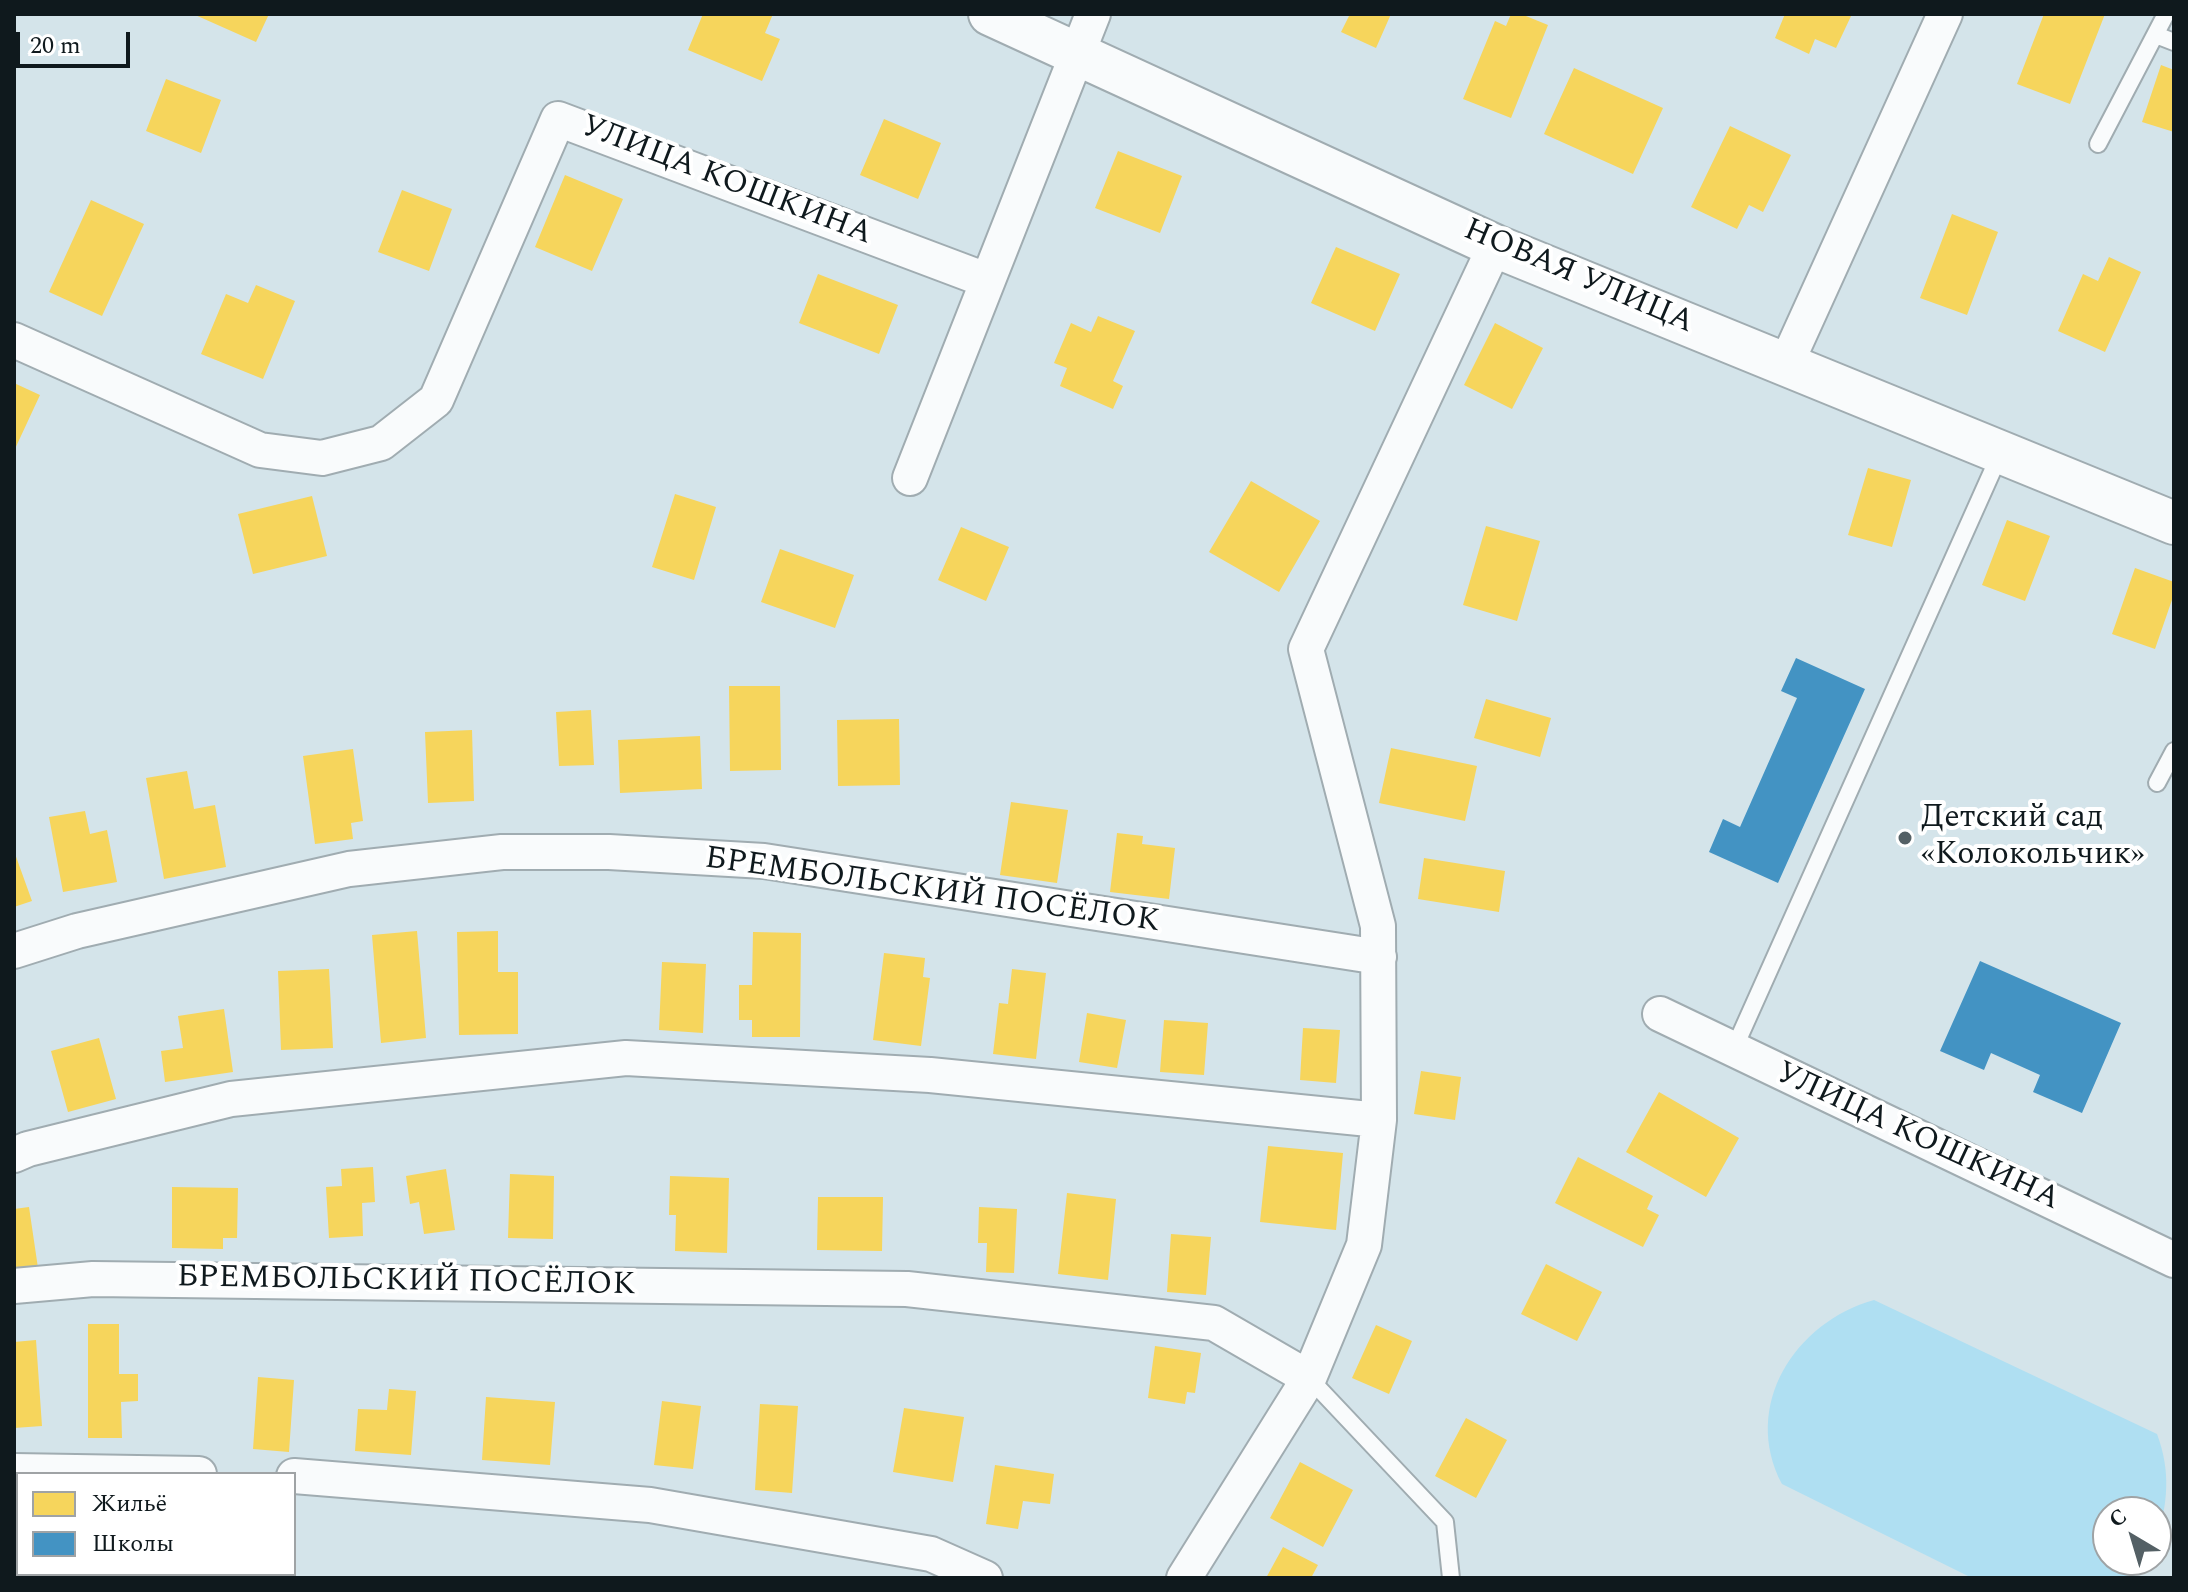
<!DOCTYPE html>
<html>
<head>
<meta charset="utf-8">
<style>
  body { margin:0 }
  #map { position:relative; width:2188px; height:1592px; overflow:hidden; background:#d4e4ea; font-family:Spectral,serif }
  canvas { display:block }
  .frame { position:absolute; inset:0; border:16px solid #0f191d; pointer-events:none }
  .legend { position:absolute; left:16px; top:1472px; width:280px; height:104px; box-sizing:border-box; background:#fff; border:2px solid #9fa3a5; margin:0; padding:10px 14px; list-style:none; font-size:24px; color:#0f191d }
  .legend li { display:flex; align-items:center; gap:16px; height:40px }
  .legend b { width:40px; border:2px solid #9fa3a5 }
  .north { position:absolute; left:2092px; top:1496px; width:80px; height:80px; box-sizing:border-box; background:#fff; border:2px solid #9fa3a5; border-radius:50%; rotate:322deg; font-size:22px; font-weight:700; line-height:32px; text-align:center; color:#0f191d }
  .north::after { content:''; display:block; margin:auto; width:28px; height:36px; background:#546065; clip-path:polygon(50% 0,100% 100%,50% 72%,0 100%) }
  .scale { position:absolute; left:16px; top:32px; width:114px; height:36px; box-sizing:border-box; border:4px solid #0f191d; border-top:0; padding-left:10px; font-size:24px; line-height:28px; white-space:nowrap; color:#0f191d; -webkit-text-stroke:6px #fff; paint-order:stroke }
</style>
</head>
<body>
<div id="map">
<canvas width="2188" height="1592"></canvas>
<div class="frame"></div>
<ul class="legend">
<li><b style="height:22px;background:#f6d55c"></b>Жильё</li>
<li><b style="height:22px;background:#4393c3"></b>Школы</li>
</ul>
<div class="north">С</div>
<div class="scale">20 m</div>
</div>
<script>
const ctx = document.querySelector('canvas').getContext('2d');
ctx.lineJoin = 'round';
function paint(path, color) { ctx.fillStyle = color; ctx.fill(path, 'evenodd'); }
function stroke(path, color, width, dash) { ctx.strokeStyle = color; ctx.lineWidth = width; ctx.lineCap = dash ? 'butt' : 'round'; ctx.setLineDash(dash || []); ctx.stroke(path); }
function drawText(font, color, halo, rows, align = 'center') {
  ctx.font = font + ' Spectral,serif'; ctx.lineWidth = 8; ctx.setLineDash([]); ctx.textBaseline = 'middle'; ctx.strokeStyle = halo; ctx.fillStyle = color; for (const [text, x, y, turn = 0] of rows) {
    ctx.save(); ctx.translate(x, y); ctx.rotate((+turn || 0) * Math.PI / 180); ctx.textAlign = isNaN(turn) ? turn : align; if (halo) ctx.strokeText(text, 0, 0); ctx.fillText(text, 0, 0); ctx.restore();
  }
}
paint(new Path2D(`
  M1874,1300l283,134c14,37 11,70 -1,108v-30h-48v48h38l-13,18h-161l-190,-94c-41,-78 13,-162 92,-184z`), '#afdff2');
paint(new Path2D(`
  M193,14h76l-13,28z
  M703,14h70l-8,19 15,6 -18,42 -74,-31z
  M1350,14h41l-15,34 -35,-16z
  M1511,14h10l27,11 -37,93 -48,-19 32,-78 11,5z
  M1785,14h67l-16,34 -21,-9 -6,15 -34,-16z
  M2044,14h61l-35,90 -53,-20z
  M2161,65l13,5v62l-32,-10z
  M1574,68l89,40 -30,66 -89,-40z
  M166,79l55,21 -20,53 -55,-22z
  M884,119l57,24 -23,56 -58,-24z
  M1730,126l61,29 -28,57 -14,-7 -12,24 -46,-22z
  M1118,151l64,25 -22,57 -65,-25z
  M565,175l58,24 -31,72 -57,-24z
  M402,190l50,19 -23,62 -51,-19z
  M91,200l53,24 -42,92 -53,-24z
  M1952,214l46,18 -31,83 -47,-17z
  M1336,247l64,27 -25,57 -64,-28z
  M2109,257l32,15 -36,80 -47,-21 25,-57 15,7z
  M818,274l80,31 -19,49 -80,-31z
  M256,285l39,16 -32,78 -62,-25 25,-60 22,9z
  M1098,316l37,15 -22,50 10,5 -10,23 -53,-23 7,-18 -13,-5 17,-40 20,9z
  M1495,323l48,25 -31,61 -48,-24z
  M14,383l26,12 -26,56z
  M1868,468l43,12 -19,67 -44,-12z
  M1251,481l69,40 -41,71 -70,-40z
  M675,494l41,13 -22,73 -42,-13z
  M312,496l15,60 -74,18 -15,-60z
  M2007,520l43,16 -25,65 -43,-16z
  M1486,526l54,15 -23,80 -54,-16z
  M961,527l48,20 -23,54 -48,-21z
  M780,549l74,26 -19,53 -74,-26z
  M2135,568l39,14v12l-19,55 -43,-15z
  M729,686h51l1,84 -51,1z
  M1486,699l65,19 -11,39 -66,-19z
  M591,710l3,55 -35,1 -3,-54z
  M899,719l1,66 -62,1 -1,-66z
  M472,730l2,71 -46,2 -3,-71z
  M700,736l2,53 -82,4 -2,-53z
  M1391,748l86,18 -12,55 -86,-18z
  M353,749l10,72 -12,2 2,16 -38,5 -12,-88z
  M187,771l7,38 21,-4 11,62 -62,12 -18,-101z
  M1011,802l57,8 -11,73 -57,-8z
  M85,811l5,23 17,-4 10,52 -54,10 -14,-75z
  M1117,833l26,3 -1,8 33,4 -6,51 -59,-7z
  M14,851l18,50 -18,6z
  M1424,858l81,13 -6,41 -81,-13z
  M417,931l9,107 -45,5 -9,-108z
  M498,931v41h20v62l-59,1 -2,-103z
  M753,932l48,1 -1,104h-48v-17h-13v-35h13z
  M884,953l41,5 -2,19 7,1 -9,68 -48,-6z
  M662,962l44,2 -3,69 -44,-3z
  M329,969l4,79 -52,2 -3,-79z
  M1012,969l34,4 -10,86 -43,-5 6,-51 9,1z
  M224,1009l9,63 -68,10 -4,-31 22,-3 -5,-32z
  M1087,1013l39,7 -9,48 -38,-6z
  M1164,1020l44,3 -4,52 -44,-3z
  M1303,1028l37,2 -4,53 -36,-3z
  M99,1038l17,61 -48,13 -17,-61z
  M1421,1071l40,6 -6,43 -41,-6z
  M1659,1092l80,46 -33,59 -80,-45z
  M1268,1146l75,7 -7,77 -76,-8z
  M1578,1157l75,39 -6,13 12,6 -16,32 -88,-44z
  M373,1167l2,35 -13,1 1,33 -34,2 -3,-51 16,-1 -1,-17z
  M446,1169l9,61 -31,4 -5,-32 -9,2 -4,-28z
  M510,1174l44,2 -1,63 -45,-1z
  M670,1176l59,2 -2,75 -52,-2 1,-36h-7z
  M172,1187l66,1 -1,50h-14v11l-51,-1z
  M1067,1193l49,6 -8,81 -50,-6z
  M818,1197h65l-1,54 -65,-1z
  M29,1207l9,61 -24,3v-62z
  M979,1207l38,2 -3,64 -28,-1 1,-29h-9z
  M1171,1234l40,3 -5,58 -39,-3z
  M1546,1264l56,28 -25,49 -56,-27z
  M88,1324h31v50h19v27l-17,1 1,36h-34z
  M1376,1325l36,16 -23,53 -37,-16z
  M36,1340l6,86 -28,2v-86z
  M1155,1346l46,7 -6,40 -8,-1 -2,12 -37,-6z
  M258,1377l36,3 -5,72 -36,-3z
  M389,1389l27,2 -5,64 -56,-4 3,-42 29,1z
  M486,1397l69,5 -5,63 -68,-5z
  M662,1401l39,5 -8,63 -39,-4z
  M760,1404l38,2 -6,87 -37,-3z
  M904,1408l60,9 -11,65 -60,-10z
  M1466,1418l41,22 -31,58 -41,-22z
  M1300,1462l53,28 -30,57 -53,-29z
  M995,1465l59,9 -4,30 -27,-3 -5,28 -32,-5z
  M14,1497h4v66h-4z
  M1283,1547l35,18 -7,13h-45z`), '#f6d55c');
paint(new Path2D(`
  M1796,658l69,31 -87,194 -69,-31 14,-33 17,8 57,-129 -16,-7z
  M1980,961l141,62 -39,90 -49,-21 7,-17 -49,-22 -7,17 -44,-19z`), '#4393c3');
const service = new Path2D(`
  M2156,35l18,7
  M2098,144l68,-130
  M2157,783l17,-32
  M1733,1051l267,-597
  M1309,1378l136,144 6,56`);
const minor = new Path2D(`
  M14,340l246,110 62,8 59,-15 55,-43 122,-281 428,161
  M1786,364l159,-350
  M910,478l183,-464
  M14,951l63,-20 272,-62 153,-17h107l155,9 615,96
  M1660,1014l514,246
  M14,1155l14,-6 203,-50 395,-41 304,17 449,45
  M14,1286l79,-7 814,10 307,34 95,55
  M14,1471l185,3
  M294,1476l356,29 281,49 54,24
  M1184,1578l125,-200 55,-133 15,-125 -1,-194 -72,-277 189,-403`);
const tertiary = new Path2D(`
  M990,14l505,232 679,277`);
stroke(service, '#a0acb1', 20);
stroke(minor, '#a0acb1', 38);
stroke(tertiary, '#a0acb1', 46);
stroke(service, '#f9fbfc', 16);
stroke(minor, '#f9fbfc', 34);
stroke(tertiary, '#f9fbfc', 42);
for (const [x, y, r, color] of [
  [1905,838,8,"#546065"]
]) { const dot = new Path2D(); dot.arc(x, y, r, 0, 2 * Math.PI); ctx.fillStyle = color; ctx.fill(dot); stroke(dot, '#fff', 3); }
drawText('32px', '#0f191d', '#fff', [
  ["УЛИЦА КОШКИНА",726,182,21],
  ["НОВАЯ УЛИЦА",1578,278,23],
  ["БРЕМБОЛЬСКИЙ ПОСЁЛОК",932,892,8],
  ["УЛИЦА КОШКИНА",1917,1138,25],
  ["БРЕМБОЛЬСКИЙ ПОСЁЛОК",406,1283,1]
]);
drawText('32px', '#0f191d', '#fff', [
  ["Детский сад",1921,820],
  ["«Колокольчик»",1921,857]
], 'left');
</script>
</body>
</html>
